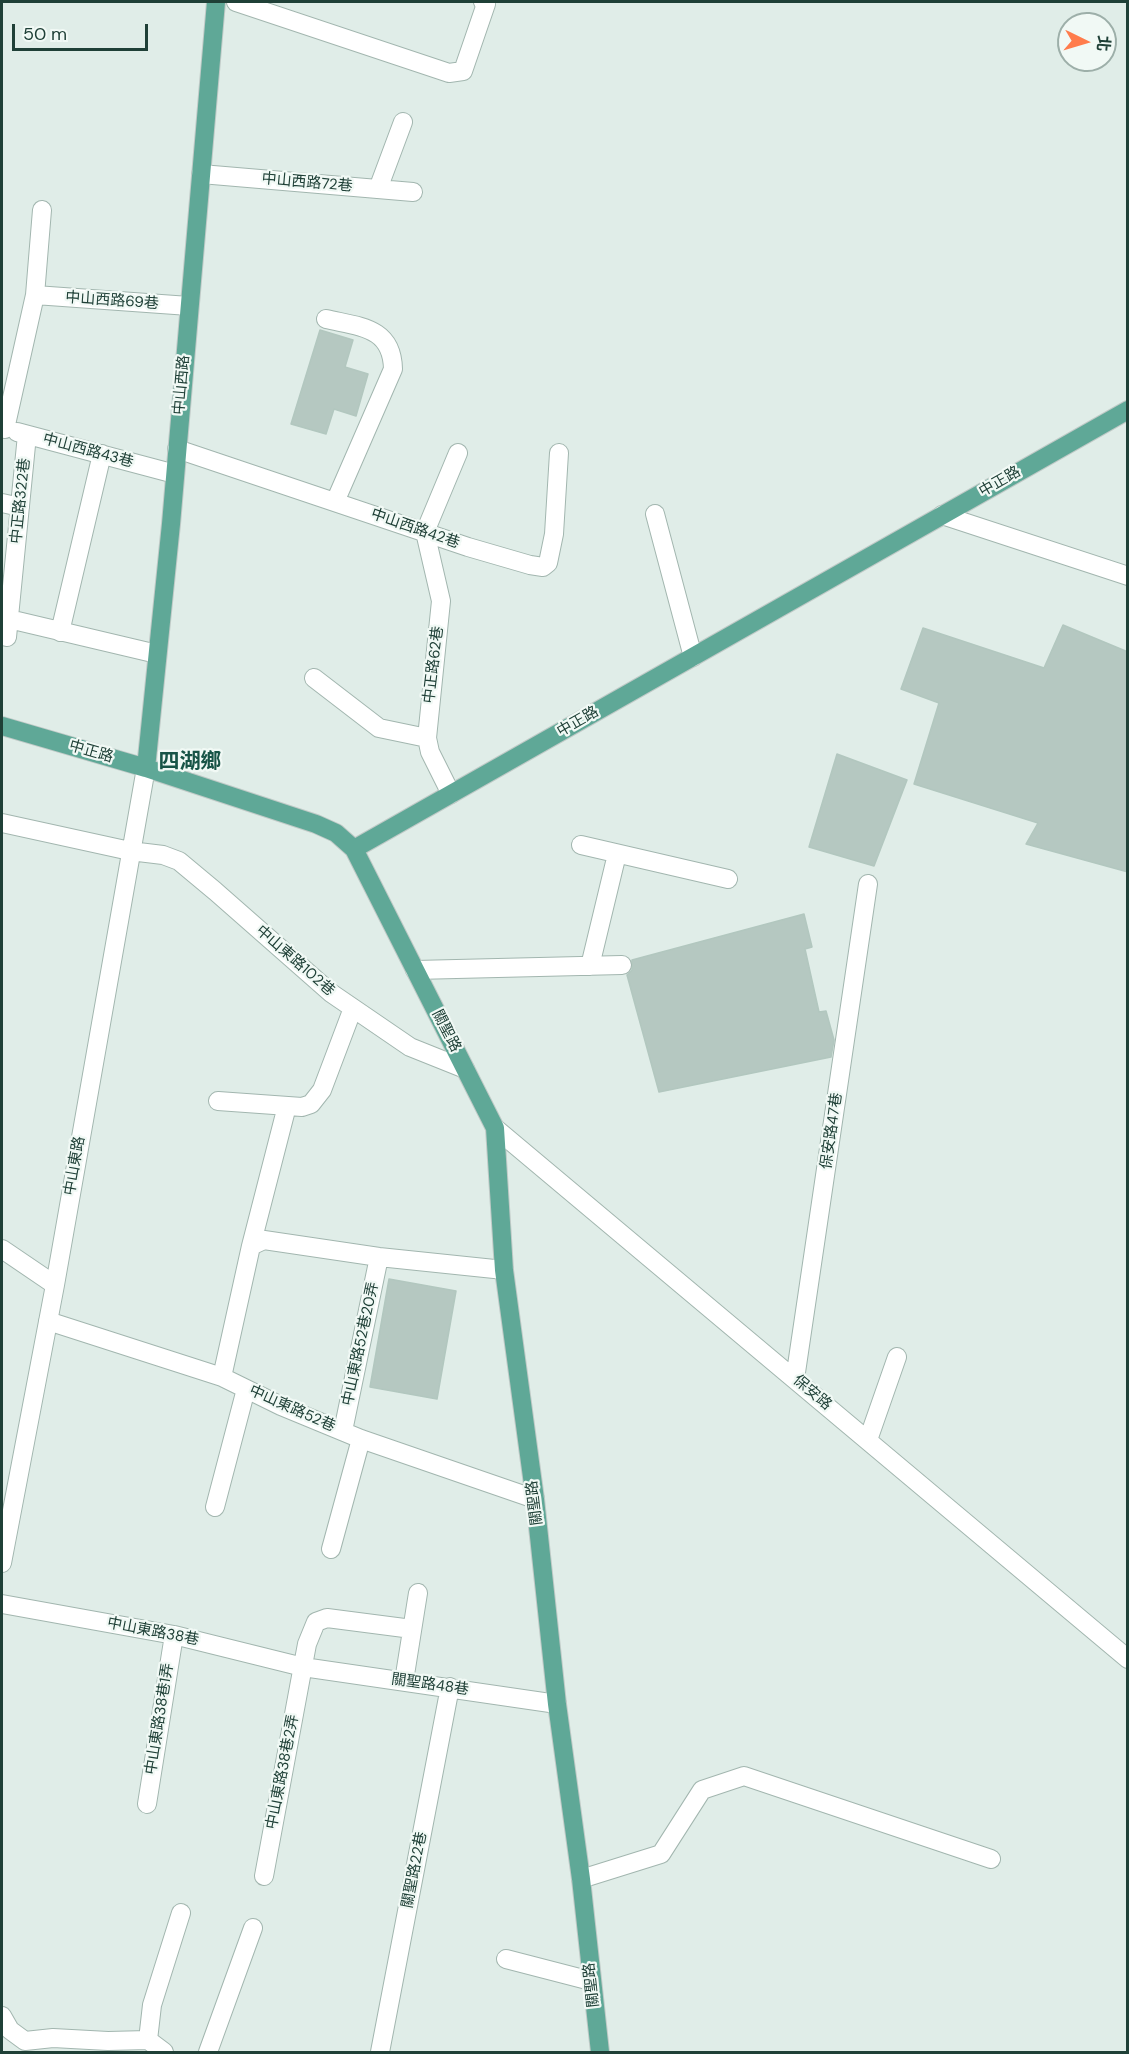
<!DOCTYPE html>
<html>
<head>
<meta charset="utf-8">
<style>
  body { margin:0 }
  #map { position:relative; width:1129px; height:2054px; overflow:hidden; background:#e0ede8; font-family:"DM Sans","Noto Sans TC",sans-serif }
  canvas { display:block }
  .frame { position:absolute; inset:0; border:3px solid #1f4037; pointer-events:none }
  .north { position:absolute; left:1057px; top:12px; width:60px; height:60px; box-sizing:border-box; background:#f1f9f5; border:2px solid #9dafa9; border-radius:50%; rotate:95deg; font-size:16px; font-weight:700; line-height:24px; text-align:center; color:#1f4037 }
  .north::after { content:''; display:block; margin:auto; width:21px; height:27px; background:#ff7c4c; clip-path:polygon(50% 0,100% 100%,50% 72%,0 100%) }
  .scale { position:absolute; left:12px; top:24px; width:136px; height:27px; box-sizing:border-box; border:3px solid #1f4037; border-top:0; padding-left:8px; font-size:18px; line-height:21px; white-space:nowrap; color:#1f4037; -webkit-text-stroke:4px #f1f9f5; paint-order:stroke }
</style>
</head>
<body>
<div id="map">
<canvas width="1129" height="2054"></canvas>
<div class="frame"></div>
<div class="north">北</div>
<div class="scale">50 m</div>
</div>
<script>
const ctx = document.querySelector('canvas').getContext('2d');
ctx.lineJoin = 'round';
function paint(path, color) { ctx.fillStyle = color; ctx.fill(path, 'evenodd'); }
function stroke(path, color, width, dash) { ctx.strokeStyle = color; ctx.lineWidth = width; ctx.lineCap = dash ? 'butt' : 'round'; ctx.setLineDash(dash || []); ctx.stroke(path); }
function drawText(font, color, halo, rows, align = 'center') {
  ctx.font = font + ' "DM Sans","Noto Sans TC",sans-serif'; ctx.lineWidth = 4.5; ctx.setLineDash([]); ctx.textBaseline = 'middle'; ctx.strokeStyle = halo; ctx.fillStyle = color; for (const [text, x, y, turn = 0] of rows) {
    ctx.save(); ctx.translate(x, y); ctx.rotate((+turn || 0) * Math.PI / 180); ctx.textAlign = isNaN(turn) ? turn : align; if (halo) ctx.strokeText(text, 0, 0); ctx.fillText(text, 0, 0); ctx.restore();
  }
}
const building = new Path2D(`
  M320,330l33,10 -8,27 23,7 -12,42 -22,-7 -8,25 -35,-10z
  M1063,625l65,27v220l-102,-28 12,-21 -124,-39 25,-81 -38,-14 22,-61 121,40z
  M837,754l70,26 -33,86 -65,-19z
  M804,914l8,33 -7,2 14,63 7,-1 8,29 -3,17 -172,35 -32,-117 5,-5v-10z
  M389,1279l67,12 -19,108 -67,-12z`);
paint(building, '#b5c8c1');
stroke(building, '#b2c7bf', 1.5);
const minor = new Path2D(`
  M236,2l213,71 14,-2 23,-67 -3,-2
  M201,174l212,18
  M378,189l25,-67
  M35,295l154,11
  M326,319c34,8 66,8 67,50l-58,133
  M5,429l30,-134 7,-85
  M17,432l158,42
  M177,449l291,98 62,18 13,2 5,-4 6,-29 5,-81
  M2,503l18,4
  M655,514l38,143
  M942,515l186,61
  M9,619l148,35
  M60,632l42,-178
  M2,636l5,1 20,-202
  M314,678l65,50 48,10
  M451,794l-21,-42 -3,-14 14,-137 -16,-69 33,-79
  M2,823l128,28 33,4 16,6 36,30 116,102 79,54 55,22
  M581,845l147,34
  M590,966l27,-112
  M415,970l207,-5
  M218,1101l84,6 9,-3 11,-14 31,-82
  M495,1128l633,531
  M251,1246l36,-140
  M2,1249l53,36
  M48,1321l174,56 59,29 80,33 174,60
  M222,1377l29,-131 13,-6 115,17 125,13
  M795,1379l73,-495
  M343,1431l36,-174
  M868,1440l29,-83
  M215,1507l31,-118
  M331,1549l30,-110
  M2,1563l53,-278 91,-517
  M2,1604l172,31 129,32 254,37
  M404,1681l14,-88
  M147,1804l27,-169
  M264,1876l43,-232 9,-22 11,-4 85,11
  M581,1879l80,-25 41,-64 42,-14 247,83
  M506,1959l85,22
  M2,2016l8,14 15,11 28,-3 55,3 40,-1 16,12
  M148,2040l4,-35 29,-92
  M208,2052l45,-124
  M380,2052l70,-365`);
const major = new Path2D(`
  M2,726l144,42 170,56 20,9 18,16 141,279 9,142 31,229 22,205 24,175 19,173
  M146,768l25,-244 45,-522
  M354,849l774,-439`);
stroke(minor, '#a2b6af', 20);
stroke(major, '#c0cac7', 20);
stroke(minor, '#fff', 18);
stroke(major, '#5fa897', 18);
drawText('15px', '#1f4037', '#f1f9f5', [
  ["中山西路72巷",307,183,5],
  ["中山西路69巷",112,301,4],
  ["中山西路",182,385,-85],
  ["中山西路43巷",88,451,15],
  ["中正路",1000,482,-30],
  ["中正路322巷",21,501,-84],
  ["中山西路42巷",415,529,19],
  ["中正路62巷",434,665,-83],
  ["中正路",578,722,-30],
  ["中正路",91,752,16],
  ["中山東路102巷",295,961,41],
  ["關聖路",446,1031,63],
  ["保安路47巷",832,1131,-82],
  ["中山東路",75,1166,-80],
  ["中山東路52巷20弄",361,1344,-78],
  ["保安路",812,1393,40],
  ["中山東路52巷",292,1409,24],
  ["關聖路",535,1503,-97],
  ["中山東路38巷",153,1632,11],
  ["關聖路48巷",430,1685,8],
  ["中山東路38巷1弄",160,1719,-81],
  ["中山東路38巷2弄",283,1772,-79],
  ["關聖路22巷",415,1870,-79],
  ["關聖路",592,1985,-96]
]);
drawText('bold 21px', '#185447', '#f1f9f5', [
  ["四湖鄉",190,762]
]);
</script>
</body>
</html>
